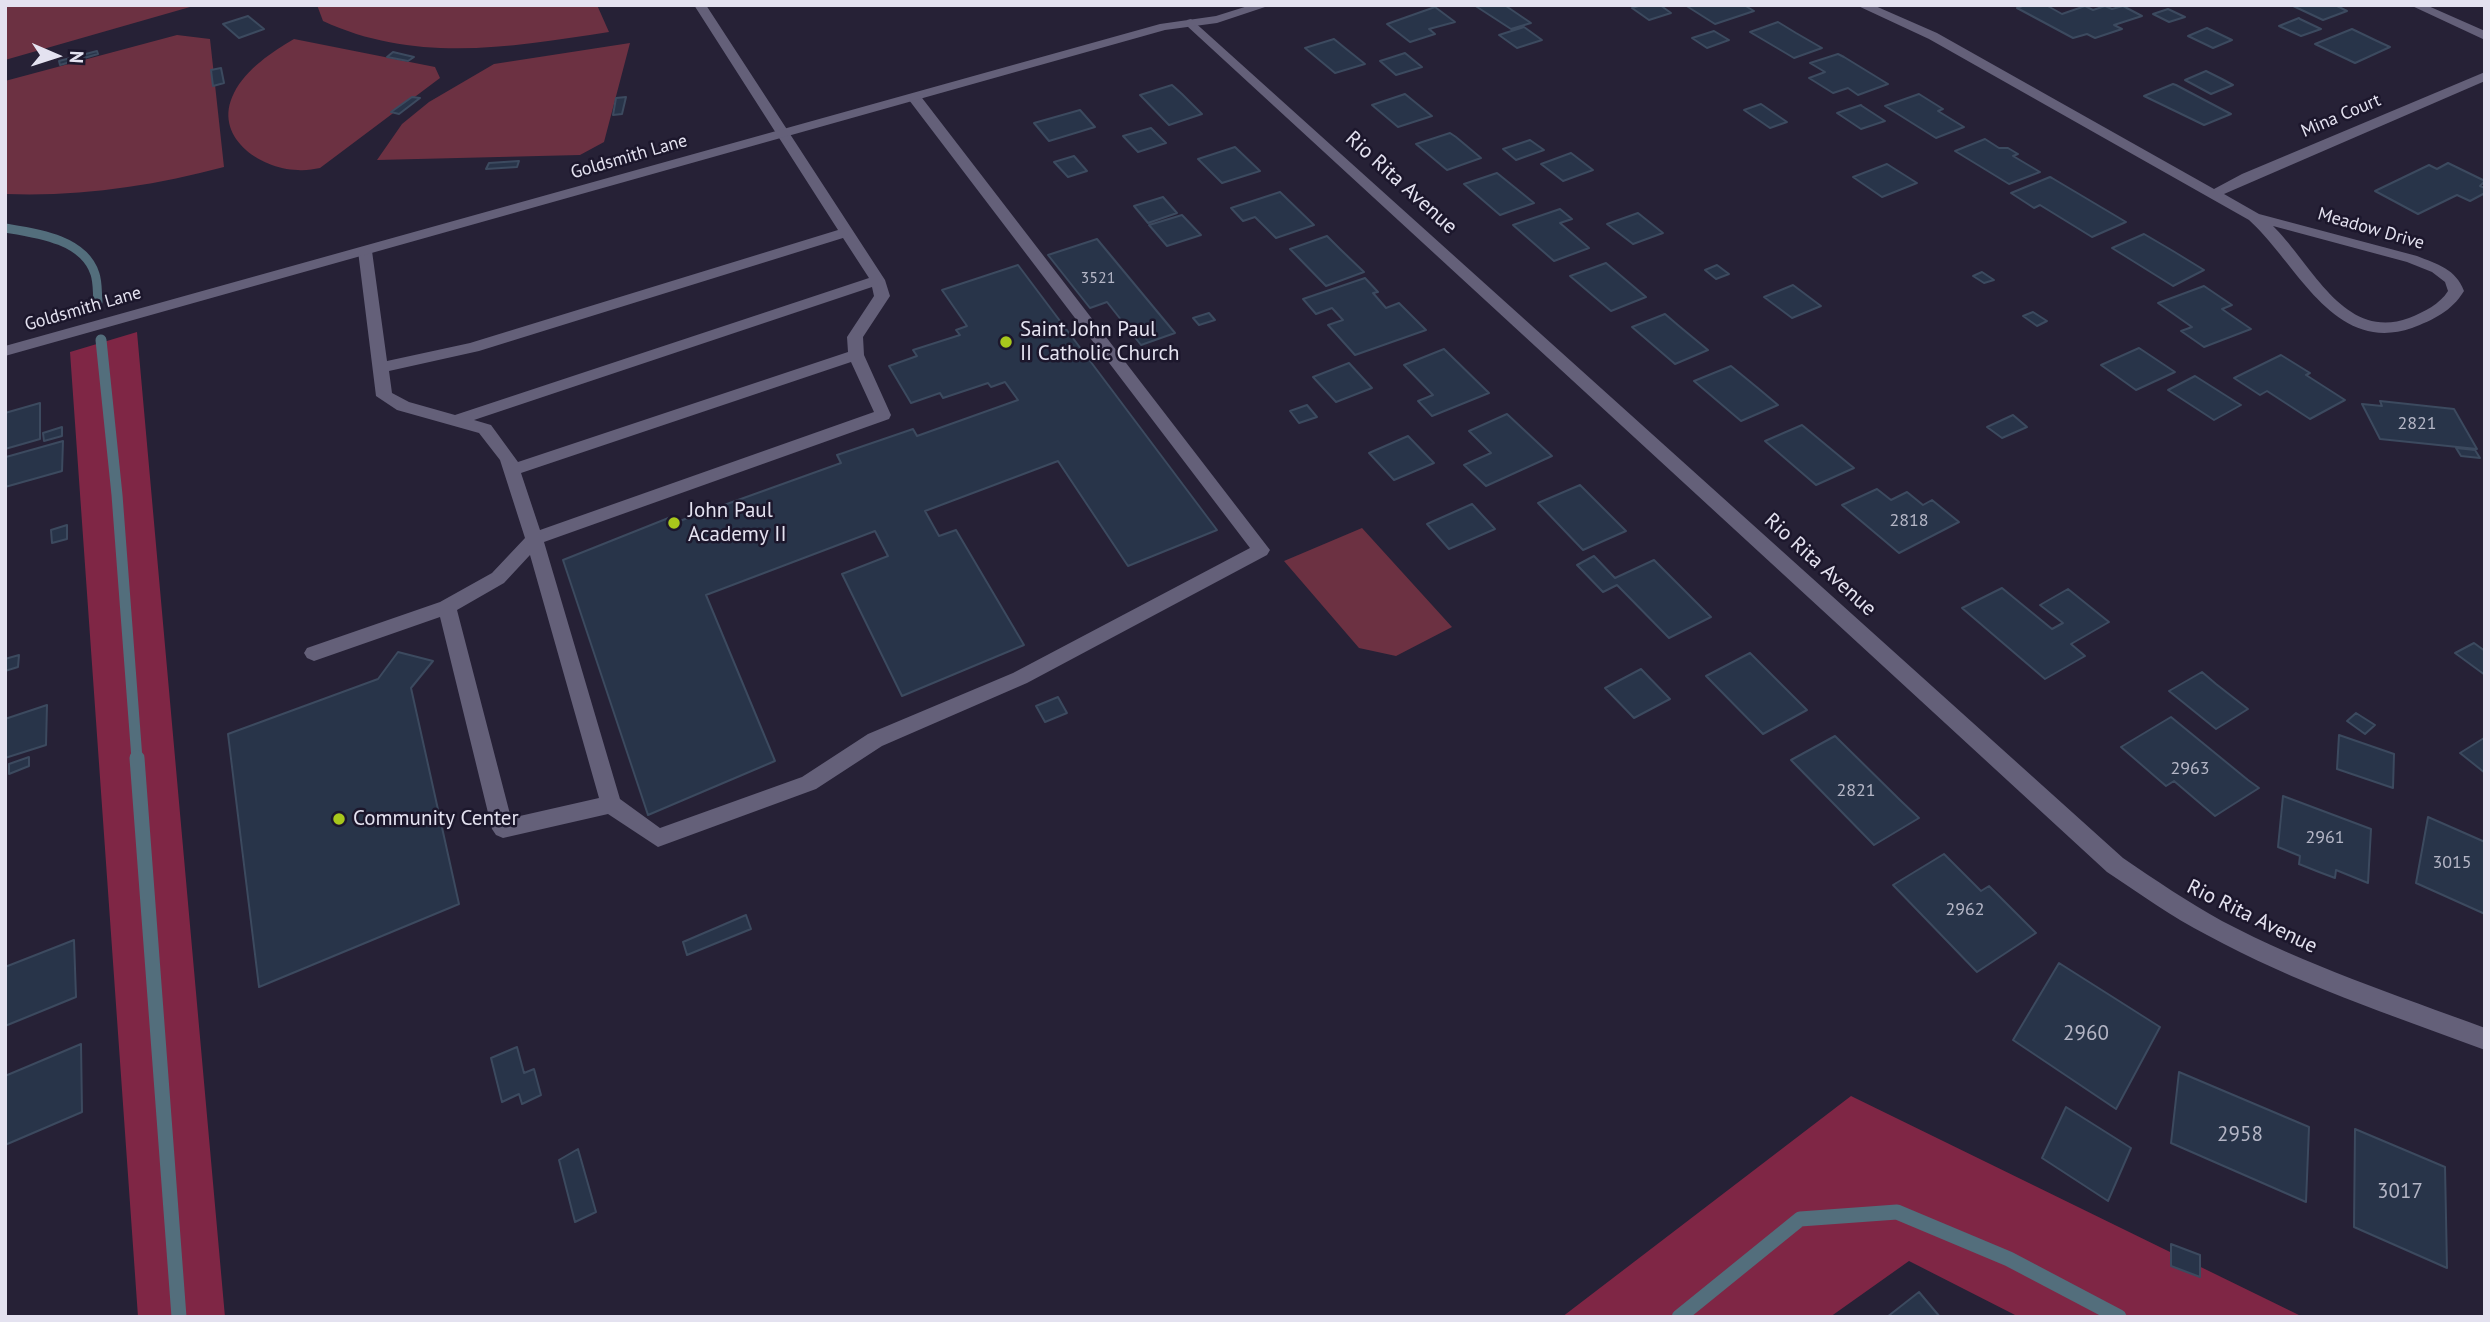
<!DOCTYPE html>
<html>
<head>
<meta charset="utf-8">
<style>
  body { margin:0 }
  #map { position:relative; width:2490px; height:1322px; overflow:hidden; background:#262136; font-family:"PT Sans",sans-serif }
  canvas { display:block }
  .frame { position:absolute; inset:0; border:7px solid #e4e2f0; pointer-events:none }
  .north { position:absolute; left:21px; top:21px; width:70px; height:70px; -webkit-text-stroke:5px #1c172c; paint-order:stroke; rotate:93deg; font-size:19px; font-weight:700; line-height:28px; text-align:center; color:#e4e2f0 }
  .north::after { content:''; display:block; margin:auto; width:24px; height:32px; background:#e4e2f0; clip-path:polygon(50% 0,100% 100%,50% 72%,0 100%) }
</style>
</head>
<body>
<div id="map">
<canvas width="2490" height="1322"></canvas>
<div class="frame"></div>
<div class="north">N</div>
</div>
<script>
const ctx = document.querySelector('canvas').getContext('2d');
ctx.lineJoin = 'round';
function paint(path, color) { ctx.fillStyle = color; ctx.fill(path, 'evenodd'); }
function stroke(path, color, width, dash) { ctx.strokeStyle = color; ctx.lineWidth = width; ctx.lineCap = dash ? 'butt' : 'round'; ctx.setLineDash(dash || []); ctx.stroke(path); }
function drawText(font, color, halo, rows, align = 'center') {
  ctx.font = font + ' "PT Sans",sans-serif'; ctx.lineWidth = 5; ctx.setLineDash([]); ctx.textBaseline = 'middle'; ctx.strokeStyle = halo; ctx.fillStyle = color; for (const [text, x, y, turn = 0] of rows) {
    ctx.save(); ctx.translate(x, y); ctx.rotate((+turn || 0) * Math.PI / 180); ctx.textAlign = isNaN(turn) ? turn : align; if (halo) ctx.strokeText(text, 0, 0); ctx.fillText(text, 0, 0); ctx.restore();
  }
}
paint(new Path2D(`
  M5,5h192l-192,55z
  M317,5h280l12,27c-97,15 -193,32 -286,-11z
  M177,35l33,4 14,128c-72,19 -144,30 -219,27v-113z
  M294,39l141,28 5,11 -120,90c-7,1 -15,3 -22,2 -39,-1 -86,-34 -64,-77 12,-24 38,-41 60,-54z
  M630,43l-26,99 -24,13 -203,5 25,-36 27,-22 65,-38z
  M1362,528l90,99 -56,29 -37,-8 -75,-87z`), '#6c3142');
paint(new Path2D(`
  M137,332l88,985h-87l-68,-965z
  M1851,1096l452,221h-284l-110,-56 -79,56h-268z`), '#7f2645');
stroke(new Path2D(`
  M5,228c31,5 79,11 90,46 3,9 2,19 3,28`), '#536e7c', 9);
stroke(new Path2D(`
  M101,340l16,155 20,264`), '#536e7c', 11);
stroke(new Path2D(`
  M137,758l42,559
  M1679,1317l121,-98 97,-7 112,47 110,58`), '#536e7c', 15);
const building = new Path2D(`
  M1474,5h36l-4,1 25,17 -20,6z
  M1642,5h18l11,8 -22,7 -17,-12z
  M1685,5h59l10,6 -39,13z
  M2025,5h21l16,9 23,-8 8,4 12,-4 7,3 11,-3 19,10 -28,9 8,4 -27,9 -8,-4 -14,4 -56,-30z
  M2291,5h44l12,6 -24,9z
  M1435,7l20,15 -26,7 6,5 -25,8 -23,-18z
  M2168,9l17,8 -16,5 -16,-8z
  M248,16l16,13 -25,9 -16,-14z
  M2299,18l1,1 21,10 -20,7 -22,-10z
  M1778,22l18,11 26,15 -28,10 -44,-26z
  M1524,27l18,13 -25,8 -18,-13z
  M2207,28l25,12 -19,8 -25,-12z
  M2352,29l25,12 13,6 -35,16 -40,-19z
  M1714,31l15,9 -22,8 -15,-10z
  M1334,39l11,9 20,16 -30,9 -30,-25z
  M97,51l1,3 -38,11 -1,-4z
  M393,52l21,5 -6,4 -21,-4z
  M1405,53l17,14 -26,8 -16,-14z
  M1838,54l6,3 44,27 -30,11 -10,-7 -15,5 -24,-15 16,-6 -15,-9z
  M221,68l3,15 -11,3 -2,-16z
  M2206,71l16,8 11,6 -22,9 -26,-14z
  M2173,84l3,1 55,29 -27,11 -60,-29z
  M1172,85l10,9 20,20 -33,11 -29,-30z
  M1405,94l27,22 -34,11 -26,-22z
  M1919,94l24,15 -5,2 26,16 -28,11 -51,-32z
  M412,97l8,1 -21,16 -8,-2z
  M626,97l-4,17 -9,1 3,-17z
  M1761,104l26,18 -17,6 -26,-18z
  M1861,105l1,1 23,15 -24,8 -24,-16z
  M1080,110l15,17 -46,14 -15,-18z
  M1151,128l15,15 -28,9 -15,-16z
  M1450,133l6,4 25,21 -34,12 -31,-26z
  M1985,139l14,9h9l10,6 -5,2 27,16 -31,12 -54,-33z
  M1530,140l14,10 -28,10 -13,-11z
  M1235,147l25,24 -38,12 -24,-24z
  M1571,153l22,17 -30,11 -22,-17z
  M1074,156l13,15 -19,6 -14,-15z
  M519,161l-2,6 -31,2 3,-6z
  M2448,163l37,18 -5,5 5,2v5l-15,8 -13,-6 -39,19 -43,-23 54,-26 8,4z
  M1887,164l30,19 -35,14 -29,-20z
  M1497,173l26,21 11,9 -34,12 -36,-31z
  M2050,177l2,1 74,44 -34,15 -52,-32 -6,3 -23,-15z
  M1280,192l34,33 -38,13 -21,-21 -12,4 -12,-13z
  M1163,197l14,16 -29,10 -14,-17z
  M1560,209l12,10 -12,4 29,25 -35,13 -41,-36z
  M1638,213l25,20 -30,11 -26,-20z
  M1182,215l19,20 -34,11 -18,-21z
  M2144,234l29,17 31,19 -31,16 -61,-38z
  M1327,236l13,13 24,23 -38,14 -36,-37z
  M1097,239l78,94 -34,12 -34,-43 -17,6 -42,-53z
  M1606,263l40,34 -35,14 -41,-35z
  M1018,265l199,265 -89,36 -70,-105 -133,50 14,25 17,-6 68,115 -122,51 -60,-122 46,-18 -13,-25 -169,64 69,166 -127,54 -85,-255 108,-43 3,6 167,-60 -4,-8 76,-26 4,7 101,-36 -13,-18 -14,5 -3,-4 -45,15 -3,-5 -29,10 -22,-37 28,-10 -4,-6 47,-15 -4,-5 11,-4 -25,-36z
  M1717,265l12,9 -13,5 -11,-9z
  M1982,272l12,8 -10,3 -11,-7z
  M1365,278l13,14 -5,1 13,15 13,-5 27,27 -71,25 -27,-30 15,-5 -11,-12 -16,6 -13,-15z
  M1793,285l28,21 -29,12 -28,-21z
  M2204,286l28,19 -10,4 29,20 -47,18 -23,-16 11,-4 -34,-24z
  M2033,312l14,9 -10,5 -14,-10z
  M1209,313l6,7 -16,5 -6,-7z
  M1665,314l14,12 29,24 -33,14 -43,-37z
  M2139,348l36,24 -39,18 -35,-25z
  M1444,349l45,44 -57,23 -14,-15 15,-6 -29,-30z
  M2281,355l29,18 -4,2 39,25 -35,19 -43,-28 -7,4 -26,-17z
  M1349,363l23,25 -36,14 -23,-25z
  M1731,366l28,23 19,16 -37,16 -47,-40z
  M2195,376l41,26 5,3 -27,15 -46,-30z
  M2380,401l74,8 23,40 -97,-10 -18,-35 20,2z
  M40,403v36l-35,10v-36z
  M1307,405l10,12 -18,6 -9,-12z
  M1507,414l45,42 -66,30 -22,-21 27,-12 -22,-22z
  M2013,415l14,12 -25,11 -15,-11z
  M1802,425l47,39 5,4 -38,17 -51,-44z
  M62,427v9l-18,5 -1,-8z
  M1408,436l26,27 -40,17 -25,-27z
  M63,441l-1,30 -57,16 1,-30z
  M2456,448l19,2 5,8 -19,-2z
  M1580,485l46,46 -43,19 -45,-47z
  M1877,489l14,11 16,-8 16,13 9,-5 27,22 -60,31 -57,-48z
  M1472,504l23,25 -46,20 -22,-25z
  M67,525v14l-15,4 -1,-13z
  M1594,556l21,22 39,-18 57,57 -42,21 -52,-53 -14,7 -26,-27z
  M2002,588l50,41 11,-6 -23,-18 28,-16 41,33 -38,22 14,12 -40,23 -83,-71z
  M2474,643l11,8v24l-30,-22z
  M398,652l35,9 -22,27 48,216 -200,83 -31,-253 150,-55z
  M1750,653l57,57 -44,24 -57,-58z
  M19,655l-1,12 -13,4v-12z
  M1641,669l29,30 -36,19 -29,-30z
  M2202,672l14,12 32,25 -32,20 -47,-38z
  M1058,697l9,16 -22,9 -9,-16z
  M47,705l-1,40 -41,13v-39z
  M2356,713l19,12 -10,9 -18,-13z
  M2171,717l77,63 11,8 -44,28 -41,-35 -8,5 -45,-39z
  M2339,735l55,19 -1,34 -56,-19z
  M1835,736l66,65 18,17 -45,27 -83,-85z
  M2484,738h1v35l-25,-20z
  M29,757v9l-20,8v-10z
  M2283,796l88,33 -3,54 -32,-13 -1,8 -16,-6 -20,-8 1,-8 -22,-9z
  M2428,817l57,25v72l-69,-31z
  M1944,854l37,37 8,-5 47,47 -59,39 -84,-87z
  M746,915l5,14 -64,26 -4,-13z
  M74,940l2,57 -71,29v-59z
  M2059,963l101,64 -44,82 -103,-69z
  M81,1044l1,68 -77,33v-69z
  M517,1047l7,26 10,-4 7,26 -19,9 -3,-10 -17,8 -11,-44z
  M2179,1072l130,55 -3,75 -135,-59z
  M2066,1107l65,41 -23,53 -66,-43z
  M2355,1129l90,38 2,101 -93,-41z
  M578,1149l18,63 -21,10 -16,-62z
  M2171,1244l29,11v22l-29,-11z
  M1919,1292l21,25h-53z`);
paint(building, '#283449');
stroke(building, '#3c4a5f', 2);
paint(new Path2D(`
  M694,5h12l179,275 5,16 -27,41 1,18 27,60 -2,4 -345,123 76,257 40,29 142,-51 66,-43 145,-61 237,-125 -341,-448v-6h10l351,456 -3,5 -240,128 -145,63 -66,43 -158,58 -50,-33 -105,24 -7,-3 -4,-6 -52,-212 -126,44 -7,-3 -3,-5 3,-5 133,-46 52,-29 33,-35 -25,-78 -21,-27 -82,-23 -21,-14 -18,-145 7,-4 7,4 15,110 83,-18 368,-113zM843,238l26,40 -414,137 -46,-13 -17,-9 -3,-22 90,-20zM872,287l2,9 -27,41 1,15 -330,110 -27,-37 -17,-5zM851,362l23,50 -334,118 -19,-57zM530,555l69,243 -88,20 -54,-208 47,-27z`), '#646079');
paint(new Path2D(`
  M1856,5h17l64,28 277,156 28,-15 243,-102v9l-261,113 35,20 158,42c20,8 39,13 47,35 -12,20 -31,29 -52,37 -79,27 -115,-65 -163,-108l-320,-181zM2273,226l134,36 25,10 13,10 3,9c-8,13 -24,21 -39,27 -65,24 -97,-54 -136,-92z
  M2410,5h16l59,26v9z
  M1191,19l932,839c32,22 65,44 99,63 84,44 174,74 263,107v22c-94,-35 -190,-67 -278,-115 -35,-18 -67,-41 -100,-63l-920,-846v-6z`), '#646079');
paint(new Path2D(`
  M1251,5h20l-54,18 -52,7 -1160,326v-10l1155,-322 56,-8z`), '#646079');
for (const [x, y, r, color] of [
  [1006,342,7,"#a8c71c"],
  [674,523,7,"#a8c71c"],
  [339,819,7,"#a8c71c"]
]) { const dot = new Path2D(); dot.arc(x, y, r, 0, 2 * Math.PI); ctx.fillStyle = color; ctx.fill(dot); stroke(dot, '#1c172c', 2.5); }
drawText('16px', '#b5b6c6', null, [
  ["3521",1098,278]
]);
drawText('18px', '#e4e2f0', '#1c172c', [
  ["Mina Court",2341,116,-23],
  ["Goldsmith Lane",629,157,-16],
  ["Meadow Drive",2371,229,16],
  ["Goldsmith Lane",83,309,-16]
]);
drawText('18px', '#b5b6c6', null, [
  ["2821",2417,424],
  ["2818",1909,521],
  ["2963",2190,769],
  ["2821",1856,791],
  ["2961",2325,838],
  ["3015",2452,863],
  ["2962",1965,910]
]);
drawText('21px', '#e4e2f0', '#1c172c', [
  ["Rio Rita Avenue",1401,183,42],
  ["Rio Rita Avenue",1820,565,42],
  ["Rio Rita Avenue",2252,917,26]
]);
drawText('21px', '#e4e2f0', '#1c172c', [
  ["Saint John Paul",1020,330],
  ["II Catholic Church",1020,354],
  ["John Paul",688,511],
  ["Academy II",688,535],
  ["Community Center",353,819]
], 'left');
drawText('21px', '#b5b6c6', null, [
  ["2960",2086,1034],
  ["2958",2240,1135],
  ["3017",2400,1192]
]);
</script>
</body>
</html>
